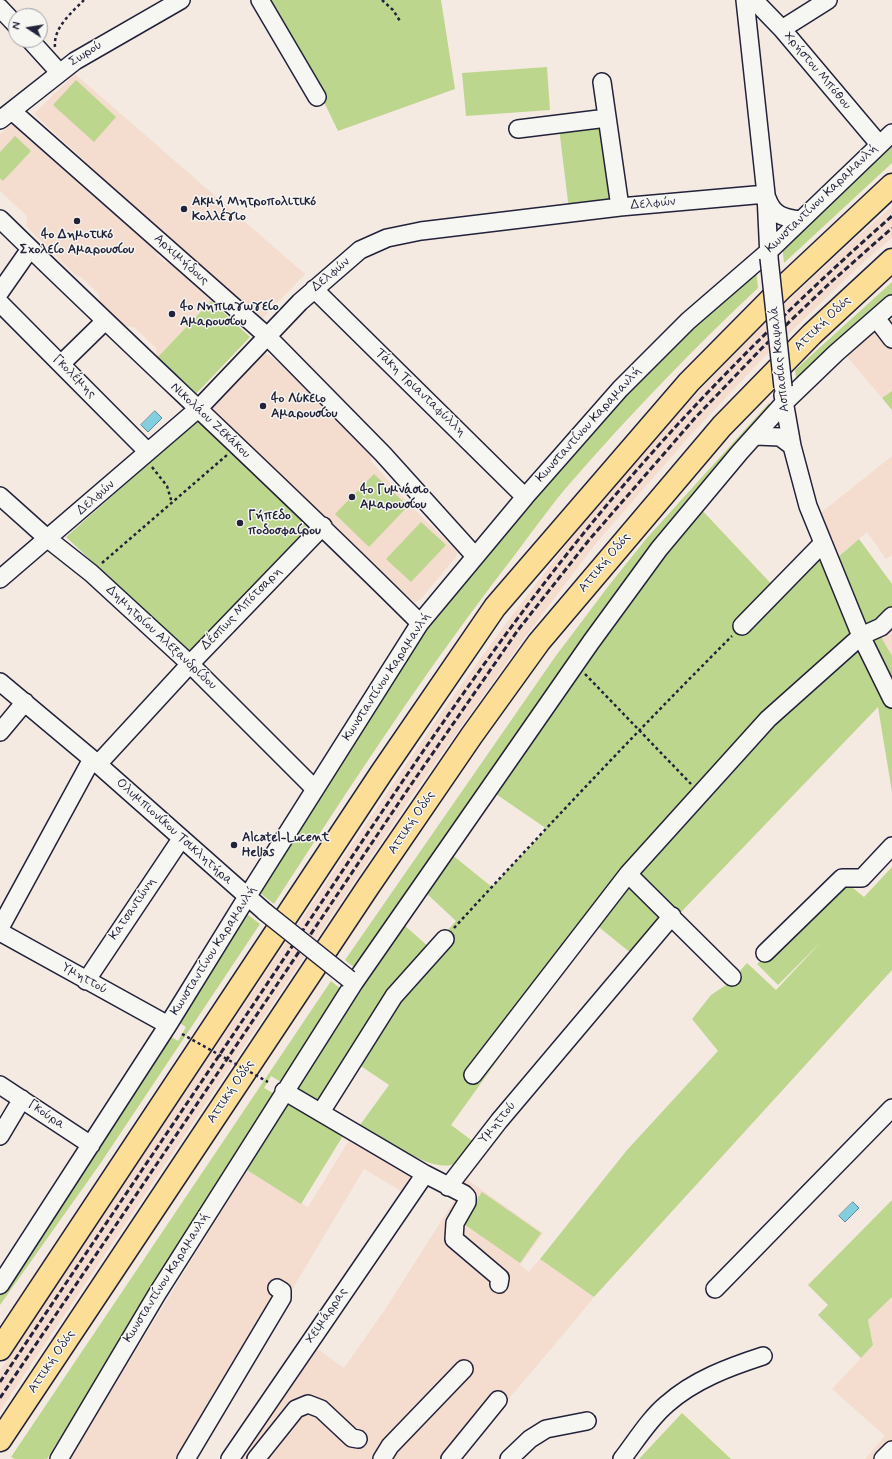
<!DOCTYPE html>
<html>
<head>
<meta charset="utf-8">
<style>
  body { margin:0 }
  #map { position:relative; width:892px; height:1459px; overflow:hidden; background:#f5eae2; font-family:Mynerve,sans-serif }
  canvas { display:block }
  .north { position:absolute; left:8px; top:8px; width:40px; height:40px; box-sizing:border-box; background:#f6f6f2; border:1px solid #a1a1a9; border-radius:50%; rotate:282deg; font-size:11px; font-weight:700; line-height:16px; text-align:center; color:#22223b }
  .north::after { content:''; display:block; margin:auto; width:14px; height:18px; background:#22223b; clip-path:polygon(50% 0,100% 100%,50% 72%,0 100%) }
</style>
</head>
<body>
<div id="map">
<canvas width="892" height="1459"></canvas>
<div class="north">N</div>
</div>
<script>
const ctx = document.querySelector('canvas').getContext('2d');
ctx.lineJoin = 'round';
function paint(path, color) { ctx.fillStyle = color; ctx.fill(path, 'evenodd'); }
function stroke(path, color, width, dash) { ctx.strokeStyle = color; ctx.lineWidth = width; ctx.lineCap = dash ? 'butt' : 'round'; ctx.setLineDash(dash || []); ctx.stroke(path); }
function drawText(font, color, halo, rows, align = 'center') {
  ctx.font = font + ' Mynerve,sans-serif'; ctx.lineWidth = 3; ctx.setLineDash([]); ctx.textBaseline = 'middle'; ctx.strokeStyle = halo; ctx.fillStyle = color; for (const [text, x, y, turn = 0] of rows) {
    ctx.save(); ctx.translate(x, y); ctx.rotate((+turn || 0) * Math.PI / 180); ctx.textAlign = isNaN(turn) ? turn : align; if (halo) ctx.strokeText(text, 0, 0); ctx.fillText(text, 0, 0); ctx.restore();
  }
}
paint(new Path2D(`
  M75,74l230,200 -44,46 -88,-77 -139,-129z
  M16,121l144,131 -3,3 9,8 2,-2 43,40 -54,57 -1,-10 -22,-21 -10,-1 -24,-24 -1,-8 -18,-17 -5,-1 -50,-50 1,-10 -27,-25v-57z
  M892,206v32l-25,21 -105,100 -74,79 -91,104 -71,94 -112,157 -414,618v-41l280,-419 161,-238 66,-91 72,-94 92,-107 88,-93 92,-86z
  M892,307v84l-10,7 -39,-46z
  M265,353l11,7 90,84 5,7v10l39,44 46,45 2,3 -3,5 -35,42 -5,2 -4,-3 -33,-29 -166,-161 -2,-8 50,-47z
  M892,456v99l-6,4 -19,-27 -37,32 -12,-49z
  M892,624v32l-12,-21z
  M353,1134l63,37 -13,21 -39,-23 -173,290h-122l178,-289 61,37z
  M465,1178l78,55 -23,32 9,7 11,-13 54,38 -17,21 -119,141h-220l77,-112 29,21 42,-60 64,-101z
  M892,1297v162h-27l20,-23 -53,-47 41,-44 -5,-25z`), '#f4dccf');
paint(new Path2D(`
  M266,0h175l14,89 -117,42 -15,-31z
  M547,67l3,43 -84,6 -4,-43z
  M76,80l40,37 -22,25 -41,-37z
  M601,122l11,83 -43,5 -10,-82z
  M15,136l16,15 -28,30 -3,-3v-26z
  M892,142v21l-108,100 -2,-18z
  M756,269l2,19c-65,61 -127,125 -186,193 -21,24 -39,50 -58,75 -87,112 -163,229 -240,348l-19,-15 151,-239 186,-222 108,-109z
  M892,282v16l-95,86 -2,-14z
  M211,301l39,36 -56,59 -37,-38z
  M892,391v19l-10,-12z
  M769,403l1,8 -151,180 -54,73 -106,152 -103,153 -11,-9 210,-303 55,-73 36,-45z
  M201,417l109,108 -119,129 -125,-117z
  M374,474l34,32 -39,41 -34,-33z
  M699,507l78,83 43,-42 10,16 29,-25 33,45v40l-12,11 12,21v136l-14,-85 -241,251 -42,-34 -144,201 23,17c-5,6 -10,16 -16,20 -22,16 -78,-26 -98,-37l29,-40 -40,-27 -27,46 -29,-17 110,-163 28,25 25,-28 -31,-29 26,-38 41,33 55,-58 -54,-37z
  M421,522l25,23 -35,37 -25,-23z
  M892,867v103l-298,327 -54,-38 87,-109 91,-99 -26,-32 19,-24 18,-12 18,-20 29,27 46,-49 -44,44 -21,-21 86,-84 21,17z
  M242,910l18,14 -160,240 -100,141v-16l165,-256 13,8 8,-14 -13,-8z
  M331,981l11,9 -61,92 -10,-6 -7,12 9,5 -226,366h-32l-4,-2z
  M289,1100l57,31 -45,73 -54,-34z
  M482,1192l59,41 -21,30 -59,-41z
  M892,1200v97l-24,23 5,25 -12,13 -43,-43 10,-10 -20,-20z
  M682,1413l49,46h-92z`), '#bcd68d');
const water = new Path2D(`
  M155,411l7,7 -14,14 -7,-7z
  M853,1202l6,6 -14,14 -6,-6z`);
paint(water, '#82d0df');
stroke(water, '#5c8a9d', 1);
const minor = new Path2D(`
  M260,0l57,97
  M745,0l21,194 3,64
  M754,0l28,29 97,115
  M0,8l16,17
  M782,29l46,-29
  M30,40l29,32
  M602,82l18,125
  M12,111l255,225 116,118 92,102
  M0,120l75,-59 106,-61
  M518,129l89,-11
  M767,198c6,17 16,20 33,22
  M0,219c139,136 283,267 420,404
  M314,289l211,208
  M0,292l30,-43
  M0,303l148,149
  M876,318l16,21
  M61,364l44,-43
  M783,395l9,51 16,60 53,130 31,63
  M756,436l24,1 12,9
  M0,496l48,43 43,34 99,91 125,125
  M0,579l199,-171 101,-106 60,-52 27,-12 34,-7 199,-24 146,-13
  M742,626l81,-83
  M0,682l92,77 173,153
  M0,732l25,-30
  M98,764l92,-100 133,-138
  M628,874l104,103
  M0,928l92,-169
  M0,932l168,93
  M765,953l77,-75h20l30,-32
  M86,981l95,-142
  M473,1075l155,-201 140,-155 93,-83 20,-9 11,-11
  M0,1085l91,60
  M284,1091l141,83 39,20 3,3v5l-12,21 -1,16 46,39 -1,6
  M321,1112l73,-116 51,-57
  M0,1136l22,-37
  M448,1187l51,-66 173,-205
  M0,1285l168,-260 79,-128 173,-274 105,-126 95,-108 68,-68 81,-70 123,-118
  M715,1289l177,-181
  M59,1459l98,-165 197,-311 237,-341 68,-93 81,-97 44,-49 52,-50 56,-49
  M186,1459l96,-161v-7l-5,-3
  M230,1459l195,-285
  M256,1459l40,-50 12,-5 13,5 31,29 6,1
  M382,1459l8,-13 74,-77
  M450,1459l48,-59
  M509,1459l21,-20 16,-10 41,-8
  M622,1459c14,-18 27,-40 45,-55 27,-24 62,-37 96,-48
  M883,1459l9,-9`);
const highway = new Path2D(`
  M0,1349l382,-577 113,-165 194,-225 91,-92 112,-105
  M0,1440l368,-553 104,-152 67,-93 183,-216 90,-92 80,-74`);
stroke(minor, '#22223b', 20);
stroke(highway, '#22223b', 25);
stroke(new Path2D(`
  M382,0l11,10 7,11
  M55,47c-2,-19 17,-35 29,-47
  M152,467l15,19 5,17
  M102,563l125,-108
  M585,674l106,110
  M454,928c91,-99 183,-197 278,-292`), '#22223b', 2.5, [3, 3]);
stroke(minor, '#f6f6f2', 17);
stroke(highway, '#fcde96', 22);
stroke(new Path2D(`
  M0,1382c101,-152 204,-303 305,-455 89,-133 177,-268 278,-393 93,-115 198,-220 309,-318
  M0,1398l408,-609 110,-159 71,-90 106,-122 67,-70 69,-66 61,-54`), '#22223b', 3, [6, 3]);
const minorBridge = new Path2D(`
  M769,258l14,129
  M265,912l84,67`);
stroke(minorBridge, '#22223b', 20, []);
stroke(new Path2D(`
  M182,1034l86,48`), '#22223b', 2.5, [3, 3]);
stroke(minorBridge, '#f6f6f2', 17);
for (const [x, y, r, color] of [
  [184,209,4,"#22223b"],
  [77,221,4,"#22223b"],
  [172,314,4,"#22223b"],
  [263,406,4,"#22223b"],
  [352,497,4,"#22223b"],
  [240,523,4,"#22223b"],
  [234,845,4,"#22223b"]
]) { const dot = new Path2D(); dot.arc(x, y, r, 0, 2 * Math.PI); ctx.fillStyle = color; ctx.fill(dot); stroke(dot, '#f6f6f2', 1.5); }
drawText('13px', '#22223b', '#f6f6f2', [
  ["Σωρού",86,54,-33],
  ["Χρήστου Μπόθου",817,71,50],
  ["Κωνσταντίνου Καραμανλή",822,199,-44],
  ["Δελφών",653,204,-5],
  ["Αρχιμήδους",181,260,42],
  ["Δελφών",331,275,-40],
  ["Αττική Οδός",823,324,-44],
  ["Ασπασίας Καψαλά",780,359,-96],
  ["Γκολέμης",74,377,45],
  ["Τάκη Τριανταφύλλη",420,393,44],
  ["Νικολάου Ζεκάκου",210,421,43],
  ["Κωνσταντίνου Καραμανλή",589,425,-48],
  ["Δελφών",96,498,-41],
  ["Αττική Οδός",605,563,-50],
  ["Δέσπως Μπότσαρη",242,609,-46],
  ["Δημητρίου Αλεξανδρίδου",161,638,43],
  ["Κωνσταντίνου Καραμανλή",387,677,-57],
  ["Αττική Οδός",412,823,-56],
  ["Ολυμπιονίκου Τσικλητήρα",174,832,42],
  ["Κατσαντώνη",133,909,-56],
  ["Κωνσταντίνου Καραμανλή",214,951,-58],
  ["Υμηττού",84,979,29],
  ["Αττική Οδός",231,1092,-56],
  ["Γκούρα",46,1115,34],
  ["Υμηττού",498,1123,-51],
  ["Κωνσταντίνου Καραμανλή",167,1278,-58],
  ["Χειμάρρας",327,1316,-56],
  ["Αττική Οδός",52,1362,-56]
]);
drawText('bold 13px', '#22223b', '#f6f6f2', [
  ["Ακμή Μητροπολιτικό",192,202],
  ["Κολλέγιο",192,217],
  ["4ο Δημοτικό",77,235,"center"],
  ["Σχολείο Αμαρουσίου",77,250,"center"],
  ["4ο Νηπιαγωγείο",180,307],
  ["Αμαρουσίου",180,322],
  ["4ο Λύκειο",271,399],
  ["Αμαρουσίου",271,414],
  ["4ο Γυμνάσιο",360,490],
  ["Αμαρουσίου",360,505],
  ["Γήπεδο",248,516],
  ["ποδοσφαίρου",248,531],
  ["Alcatel-Lucent",242,838],
  ["Hellas",242,853]
], 'left');
</script>
</body>
</html>
